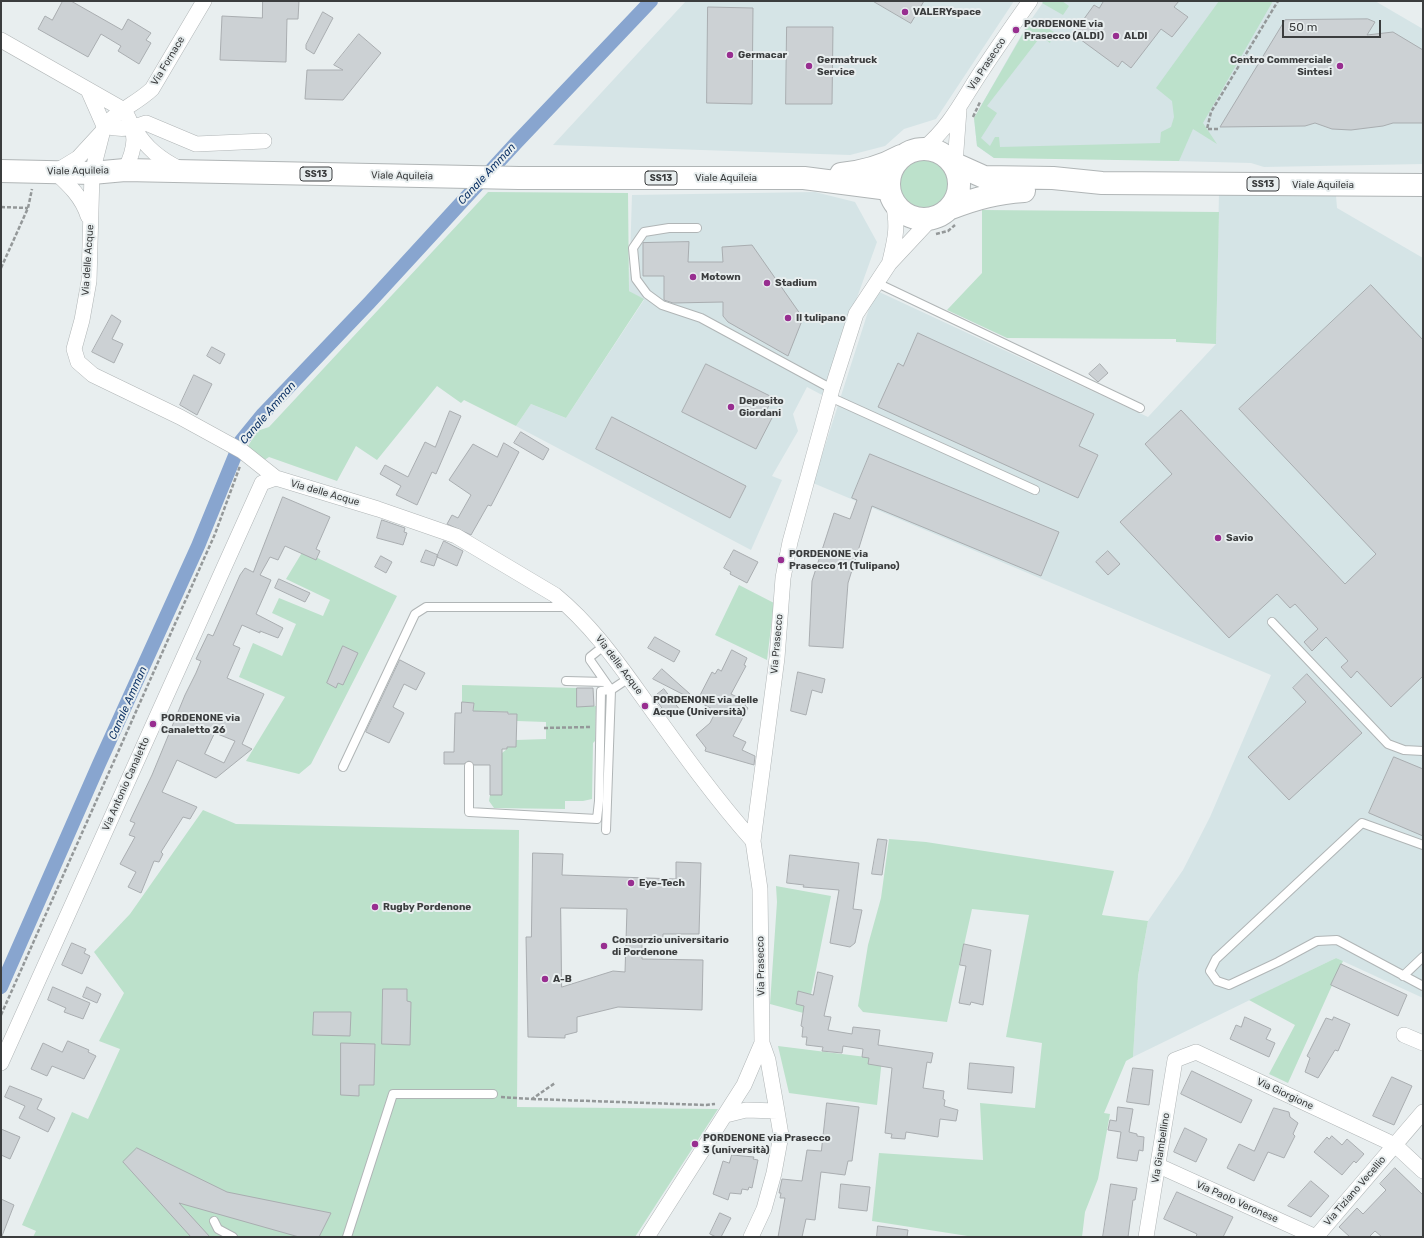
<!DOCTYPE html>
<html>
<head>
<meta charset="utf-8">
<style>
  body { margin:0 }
  #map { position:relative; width:1424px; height:1238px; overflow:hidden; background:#e8eeef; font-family:Rubik,sans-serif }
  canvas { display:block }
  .frame { position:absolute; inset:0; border:2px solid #3b3d3e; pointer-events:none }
  .scale { position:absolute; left:1282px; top:20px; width:99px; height:18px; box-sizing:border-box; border:2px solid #3b3d3e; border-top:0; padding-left:5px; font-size:12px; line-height:14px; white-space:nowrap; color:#3b3d3e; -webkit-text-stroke:3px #e8eeef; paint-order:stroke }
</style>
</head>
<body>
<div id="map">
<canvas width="1424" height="1238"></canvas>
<div class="frame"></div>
<div class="scale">50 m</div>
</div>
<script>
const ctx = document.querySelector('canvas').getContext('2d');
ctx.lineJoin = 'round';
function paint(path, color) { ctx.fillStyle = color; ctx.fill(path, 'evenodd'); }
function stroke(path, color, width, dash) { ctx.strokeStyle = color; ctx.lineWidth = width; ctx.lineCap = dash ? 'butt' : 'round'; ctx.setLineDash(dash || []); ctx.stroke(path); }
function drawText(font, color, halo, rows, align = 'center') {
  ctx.font = font + ' Rubik,sans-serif'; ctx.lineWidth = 4; ctx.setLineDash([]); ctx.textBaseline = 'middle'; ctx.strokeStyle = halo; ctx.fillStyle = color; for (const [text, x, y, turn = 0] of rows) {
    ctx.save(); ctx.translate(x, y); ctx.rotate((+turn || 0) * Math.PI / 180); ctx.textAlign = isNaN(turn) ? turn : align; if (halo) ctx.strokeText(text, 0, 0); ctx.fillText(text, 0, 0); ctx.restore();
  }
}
paint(new Path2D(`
  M686,1h328l-78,118 -32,10 -19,17 -35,9 -297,-10z
  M1044,1h331l48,28v135l-159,3 -13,-4 -224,-6 -33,1 -17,-12 -3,-28 52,-91z
  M815,192l40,10 22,40 -55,153 -15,-8 -14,27 5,17 -26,45 10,4 -31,70 -235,-124 15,-22 35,14 78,-118 -15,-9 3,-96z
  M1219,192l117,4 1,12 86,50v740l-87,-40 -203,99 5,-81 10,-55 35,-51 27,-53 61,-142 -458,-192 62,-193 273,127 68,-73z`), '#d5e4e6');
paint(new Path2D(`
  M1044,1h18l7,5 -6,9 -21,-12z
  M1219,1h54l-70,122 14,21 -24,-15 -14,32 -185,-3 -17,-12 -3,-28 58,-100 22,14 -4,11 -9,-7 -54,70 10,7 -16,25 9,8 5,-9h4l1,10 160,-4 1,-11 10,-5 3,-10 -2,-16 -16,-13z
  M900 184a24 24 0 1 1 48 0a24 24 0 1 1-48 0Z
  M488,192l140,1 1,98 15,8 -78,119 -35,-14 -15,22 -52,-26 -3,3 -24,-17 -60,74 -21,-14 -19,35 -68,-24 -6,4 -16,-13 10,-17 12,-4z
  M982,210l237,2 -3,132 -40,-2v-3l-169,-1 -60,-28 35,-37z
  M303,551l94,45 -86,168 -12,10 -53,-13 39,-64 -46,-20 14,-34 29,13 14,-32 -24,-11 7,-15 44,18 7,-16 -44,-21z
  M739,585l35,18 -7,57 -52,-25z
  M462,685l115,3v18h19l-1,35 -2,2 -1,56 -9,2h-18v8l-71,-1 -5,-7 1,-6h12v-42l5,-4v-2h9v-7l30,-1v-17l-29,-1 -9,-9 -26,-1 -9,5 1,-13 -12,-1z
  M203,810l33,14 283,6 -2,277 201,2 -83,128h-602l3,-6 -14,-6 50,-113 16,7 32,-70 -21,-8 25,-48 -30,-41 36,-38z
  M889,839l37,3 188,29 -12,44 46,6 -10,55 -5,81 -7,4 -22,52 6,1 -12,65 -13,33 -3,25h-108l-102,-16 7,-68 104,7 -3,-57 55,5 7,-65 -36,-6 23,-122 -57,-6 -25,113 -84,-10 -5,-6 10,-61 13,-47z
  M776,886l55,10 -24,118 -37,-10 7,-102z
  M1336,958l7,3 -55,122 -19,-9 26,-49 -46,-25z
  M778,1046l104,13 -5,46 -88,-12z`), '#bce1cb');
stroke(new Path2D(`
  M1,987l98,-223 99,-218 43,-105 22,-27 106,-111 147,-160 135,-142`), '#88a5cf', 14);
const building = new Path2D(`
  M63,1h8l51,29 6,-11 23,14 -5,7 5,3 -12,21 -21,-13 3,-5 -20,-12 -13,23 -50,-28 7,-13 7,4z
  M263,1h36l-1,18h-11l-1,43 -66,-2 2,-44 40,2z
  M873,1h51l-13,22z
  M1104,1h75l-5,6 14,10 -16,20 -11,-8 -30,39 -9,-7 -4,6 -45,-33 21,-29 5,3z
  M708,7l45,1 -1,96 -45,-1z
  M323,12l10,6 -19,36 -8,-5v-4z
  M1368,19l7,3 -8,13 26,-3 30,18v73h-30l-10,3 -32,4 -19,-1 -17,-6 -10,3 -85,1 65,-107z
  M787,27h46l-1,77h-46z
  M359,34l22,19 -38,47 -38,-1 2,-29h36l-9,-5z
  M689,242l-1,20h35l-1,-15 30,-2 51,73 -15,38 -60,-34 -5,-6v-14l-50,1 -9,-3v-24h-21v-33z
  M1371,285l52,55v336l-32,31 -34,-36 -6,7 -10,-11 7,-6 -22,-24 -14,14 -8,-9 14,-13 -23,-25 -5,4 -13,-14 -48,44 -109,-116 52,-48 -27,-30 36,-34 164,174 31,-30 -137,-145z
  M112,315l9,6 -9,18 11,5 -9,19 -22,-11z
  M918,333l176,81 -15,32 19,9 -20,43 -200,-91 20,-44 5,3z
  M212,347l13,7 -5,10 -13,-8z
  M706,364l66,33 -5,13 7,4 -18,35 -74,-37z
  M1100,364l8,9 -10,9 -9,-8z
  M194,375l18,9 -15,31 -17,-10z
  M450,411l11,5 -25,58 -4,-2 -15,33 -21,-10 5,-9 -21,-12 5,-9 23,12 17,-35 10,5z
  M612,417l134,69 -16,32 -134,-69z
  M521,432l28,17 -6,11 -29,-17z
  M504,443l15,9 -28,54 -3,-1 -17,30 -24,-11 5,-9 6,3 13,-23 -22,-15 24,-36 24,13z
  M870,454l189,78 -18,44 -169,-70 -24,77 -5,65 -34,-2 3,-65 22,-68 16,6 7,-19 -5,-2z
  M283,497l47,20 -14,32 4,2 -4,9 -31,-14 -7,14 -8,-3 -10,18 11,5 -15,34 27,14 -5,10 -18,-7v2l-18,-8 -9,20 7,3 -13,30 37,16 -22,50 10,5 -36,29 -39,-18 -15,32 35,15 -7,12 -7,-2 -22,35 2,2 -4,8 -5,-1 -13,32 -13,-6 8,-15 -16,-8 15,-27 -6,-2 6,-12 -5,-2 22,-46 33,-80 11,-22 5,-12 -5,-2 12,-25 5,2 27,-61 5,-7 8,4zM215,733l20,8 -11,22 -19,-9z
  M382,520l23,8 -1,4 3,1 -4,12 -26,-7z
  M444,541l19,10 -6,15 -20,-9z
  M426,550l12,5 -4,11 -13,-4z
  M734,550l24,12 -11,21 -17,-9 1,-2 -7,-4z
  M1108,551l12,13 -12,11 -12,-13z
  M381,556l11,6 -6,11 -11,-6z
  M279,579l31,14 -5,9 -30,-14z
  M655,637l25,14 -6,11 -26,-14z
  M343,646l15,7 -15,32 -5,-2 -2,5 -9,-5z
  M732,650l15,8 -3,7 2,1 -15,28 16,8 -2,4 3,2 -15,28 13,6 -4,8 13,6 -1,9 -49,-14 1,-3 -10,-13 14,-12 6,-12 -19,-10 15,-29 3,2 3,-5 3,2z
  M400,660l25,13 -9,17 -12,-6 -11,23 11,6 -15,30 -23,-11z
  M662,669l28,25 -2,3 -35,-18z
  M798,672l27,7 -3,14 -10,-3 -6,25 -15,-4z
  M1307,674l55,59 -73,67 -41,-43 58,-55 -13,-14z
  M577,688h16l1,18 -17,1z
  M664,689l16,21 -11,8 -15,-21z
  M462,702l12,1 -1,8 35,1v2h9l-1,33h-9v2h-5v46h-12v-30h-16l-5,-4 -5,3h-20v-12h10l1,-39h6z
  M1394,757l29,12v67l-54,-23z
  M878,839l9,1 -5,35 -10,-1z
  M533,853l30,1 -1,21 114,4v-17l25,1 -2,71h-36v5h-21v20l61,1 -1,50 -84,-3 -41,10v15l-12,3v3l-37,-1 -2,-100h5zM561,908l66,1 -2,63 -12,-1 -51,16z
  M790,855l69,8 -6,46 9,1 -7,33 -5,4 -20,-4 9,-53 -36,-3 1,-2 -17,-2z
  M72,943l14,6 -2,4 6,3 -8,18 -20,-9z
  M964,944l27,6 -8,55 -12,-3 -1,3 -11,-2 7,-37 -6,-1z
  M1341,964l66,31 -9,21 -67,-31z
  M818,972l15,4 -9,40 7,1 -3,13 24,4 1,-7 27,3 -2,15 55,8 -2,10 -4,-1 -4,26 21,3 -1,8 2,1 -1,6 14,4 -2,11 -16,-2 -2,18 -32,-5 -1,7 -14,-1 1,-4 -7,-1 7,-65 -24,-4 1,-6 -7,-1 1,-8 -20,-3 -1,7 -20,-2 1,-4 -17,-2 1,-8h-5l1,-10 -2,-1 3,-20 -8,-2 2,-13 15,4z
  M53,987l37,16 -7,16 -19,-7 2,-4 -18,-8z
  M87,987l14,7 -4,9 -14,-6z
  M383,989h24v12l4,1 -1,43 -28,-1z
  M314,1012h37l-1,24 -37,-1z
  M1245,1017l26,12 -5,10 9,4 -6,14 -39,-18 6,-14 5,2z
  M1334,1017l16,7 -12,27 -3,-1 -17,28 -13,-6 5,-14 -3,-2 19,-38 6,2z
  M68,1041l21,9 -1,2 8,4 -12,23 -32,-13 -5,10 -16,-7 12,-26 19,9z
  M341,1043l34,1 -1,41h-15v11l-18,-1z
  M970,1063l44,4 -2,26 -44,-4z
  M1133,1068l20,2 -4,35 -22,-3z
  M1192,1071l60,29 -11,23 -60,-29z
  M1392,1077l20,9 -18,39 -21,-9z
  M10,1086l32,13 -5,10 18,9 -7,14 -29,-14 6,-12 -20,-9z
  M827,1103l32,4 -7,54h-4l-3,14 -24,-3 -6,48 -9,-1 -4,18h-24l7,-39h-5l1,-5h-2l3,-14 20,2 5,-31 14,1z
  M1118,1107l15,2 -4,23 8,2v2l7,1 -1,14 -4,-1 -2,11 -20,-3 4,-26 -13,-2 2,-10 6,1z
  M1274,1108l15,4 1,5 8,6 -5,11 2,2 -11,22 -16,-6 -14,29 -27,-13 12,-24 15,7z
  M1185,1128l22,11 -11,23 -22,-10z
  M1,1129l19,8 -10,22 -9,-4z
  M1332,1136l10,9 5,-6 17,15 -8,9 -2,-2 -12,14 -28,-23 13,-15 2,2z
  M137,1148l90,44 104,21 -12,24h-20l-120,-34 31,34h-19l-68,-75z
  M732,1155l22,2 -1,2 5,1 -6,28 -3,-1 -1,3 -6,-1 -1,5 -11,-1 -2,7 -15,-6 10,-33 6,2z
  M1395,1168l28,27v42h-41l-7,-6 -6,6h-19l-11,-10 18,-19 6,6 23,-24 -6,-6z
  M1311,1181l18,15 -18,21 -23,-11z
  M841,1184l29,3 -3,24 -28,-3z
  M1111,1184l26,4 -2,12h-2l-5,37h-25z
  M1177,1192l56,25 -10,20h-27l1,-3 -33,-15z
  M1,1199l13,6 -12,31h-1z
  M720,1213l11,5 -10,19h-5l-6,-3z
  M878,1226l30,4 -1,7h-30z`);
paint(building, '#ccd1d4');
stroke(building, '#a9adb0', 1);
const service = new Path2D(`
  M697,228h-28l-25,4 -11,16 3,31 11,15 15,11 39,13 131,71
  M875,282l265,126
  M830,397l205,93
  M1272,622l116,122 16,6 19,1
  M605,645l-15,12v3l21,30 -5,140
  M566,681l39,1
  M469,766v46l128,7 2,-18 2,-110 10,-1 18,-12
  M343,767l72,-153 11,-7h141
  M1423,845l-61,-22 -146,136 -6,12 7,10 12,4 49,-23 39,-21 20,-1 86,46
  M1403,976l20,-19
  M214,1221l4,8 15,8
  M347,1237l46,-143h100`);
const minor = new Path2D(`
  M1,40l123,70c14,23 12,37 1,60
  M89,92l15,34 -12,47 -3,108 -7,39 -8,29 4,13 15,13 87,42 62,34 34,27
  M104,126c16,4 27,3 42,-3l50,21 68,-3
  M104,126c14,-16 32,-22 48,-37l52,-88
  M134,128c12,20 26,31 46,41
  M924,148c26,-21 39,-49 57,-76 16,-24 32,-47 49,-71
  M955,164l4,-54
  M88,216c-6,-19 -19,-31 -33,-44l23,-14 23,-25
  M890,261c6,-25 8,-35 3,-60
  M262,483l14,-5 102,31 78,27 99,59c39,32 65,71 94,111 33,46 66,92 104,135
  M1404,1035l19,8
  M1,1063l261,-580
  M726,1115l20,-5 31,1 -9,-51 -6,-17
  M1159,1166l157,71
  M647,1237l97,-152 18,-42 -2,-154 -7,-48 24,-183 6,-80 7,-36 42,-153 24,-75 33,-50 42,-45
  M751,1237l13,-28 10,-36 7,-38 -4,-24
  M1146,1237l29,-177 21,-8 199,93 28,26
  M1316,1237l107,-125`);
const primary = new Path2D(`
  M889 184a35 35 0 1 1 70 0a35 35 0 1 1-70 0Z
  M955,164l29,13 69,1 49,5 321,2
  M1,171l91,2 33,-3 394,8h285l85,11
  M841,174c22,-2 40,-7 60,-18
  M951,208c26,-10 45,-15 73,-17`);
stroke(service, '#b0b5b6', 10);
stroke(minor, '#b0b5b6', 16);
stroke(primary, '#b0b5b6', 24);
stroke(new Path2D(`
  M973,117l7,-15
  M1218,129h-11l4,-17 67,-111
  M1,207l27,1
  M936,234l12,-3 7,-6
  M1,268l27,-60 4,-19
  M544,728l47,-1
  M1,1015l214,-481 25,-68
  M501,1097l31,2 23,-16
  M532,1099l174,6 9,-1`), '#949899', 2.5, [4, 2]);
stroke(service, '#fff', 8);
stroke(minor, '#fff', 15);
stroke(primary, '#fff', 22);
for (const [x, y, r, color] of [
  [905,12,4,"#982e90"],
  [1016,30,4,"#982e90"],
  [1116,36,4,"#982e90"],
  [730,55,4,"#982e90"],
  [809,66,4,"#982e90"],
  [1340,66,4,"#982e90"],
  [693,277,4,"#982e90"],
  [767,283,4,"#982e90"],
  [788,318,4,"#982e90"],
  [731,407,4,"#982e90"],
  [1218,538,4,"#982e90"],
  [781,560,4,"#982e90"],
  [645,706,4,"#982e90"],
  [153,724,4,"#982e90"],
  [631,883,4,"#982e90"],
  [375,907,4,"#982e90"],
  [604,946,4,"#982e90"],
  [545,979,4,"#982e90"],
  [695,1144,4,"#982e90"]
]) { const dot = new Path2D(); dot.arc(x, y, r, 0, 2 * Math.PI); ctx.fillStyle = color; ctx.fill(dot); stroke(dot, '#e8eeef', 1.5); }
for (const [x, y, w] of [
  [316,174,32],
  [661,178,32],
  [1263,184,32]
]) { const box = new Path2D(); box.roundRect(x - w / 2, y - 7, w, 14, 3); ctx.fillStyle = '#e8eeef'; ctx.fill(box); stroke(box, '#3b3d3e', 1); }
drawText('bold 9px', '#3b3d3e', null, [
  ["SS13",316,174],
  ["SS13",661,178],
  ["SS13",1263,184]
]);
drawText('bold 10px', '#3b3d3e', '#e8eeef', [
  ["VALERYspace",913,12],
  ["PORDENONE via",1024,24],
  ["Prasecco (ALDI)",1024,36],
  ["ALDI",1124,36],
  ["Germacar",738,55],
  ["Germatruck",817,60],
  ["Service",817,72],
  ["Centro Commerciale",1332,60,"right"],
  ["Sintesi",1332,72,"right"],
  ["Motown",701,277],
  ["Stadium",775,283],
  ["Il tulipano",796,318],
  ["Deposito",739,401],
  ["Giordani",739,413],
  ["Savio",1226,538],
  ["PORDENONE via",789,554],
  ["Prasecco 11 (Tulipano)",789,566],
  ["PORDENONE via delle",653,700],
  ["Acque (Università)",653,712],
  ["PORDENONE via",161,718],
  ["Canaletto 26",161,730],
  ["Eye-Tech",639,883],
  ["Rugby Pordenone",383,907],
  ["Consorzio universitario",612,940],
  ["di Pordenone",612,952],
  ["A-B",553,979],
  ["PORDENONE via Prasecco",703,1138],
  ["3 (università)",703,1150]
], 'left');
drawText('10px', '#3b3d3e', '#e8eeef', [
  ["Via Fornace",168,61,-59],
  ["Via Prasecco",987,64,-57],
  ["Viale Aquileia",78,171,-1],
  ["Viale Aquileia",402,176,1],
  ["Viale Aquileia",726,178],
  ["Viale Aquileia",1323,185],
  ["Via delle Acque",88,260,-86],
  ["Via delle Acque",325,493,16],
  ["Via Prasecco",777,644,-85],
  ["Via delle Acque",619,665,53],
  ["Via Antonio Canaletto",126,784,-66],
  ["Via Prasecco",761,966,-91],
  ["Via Giorgione",1285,1094,25],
  ["Via Giambellino",1161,1148,-81],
  ["Via Tiziano Vecellio",1355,1191,-49],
  ["Via Paolo Veronese",1237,1202,24]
]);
drawText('italic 11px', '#103568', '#e8eeef', [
  ["Canale Amman",487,174,-47],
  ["Canale Amman",268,413,-49],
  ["Canale Amman",128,703,-66]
]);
</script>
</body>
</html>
